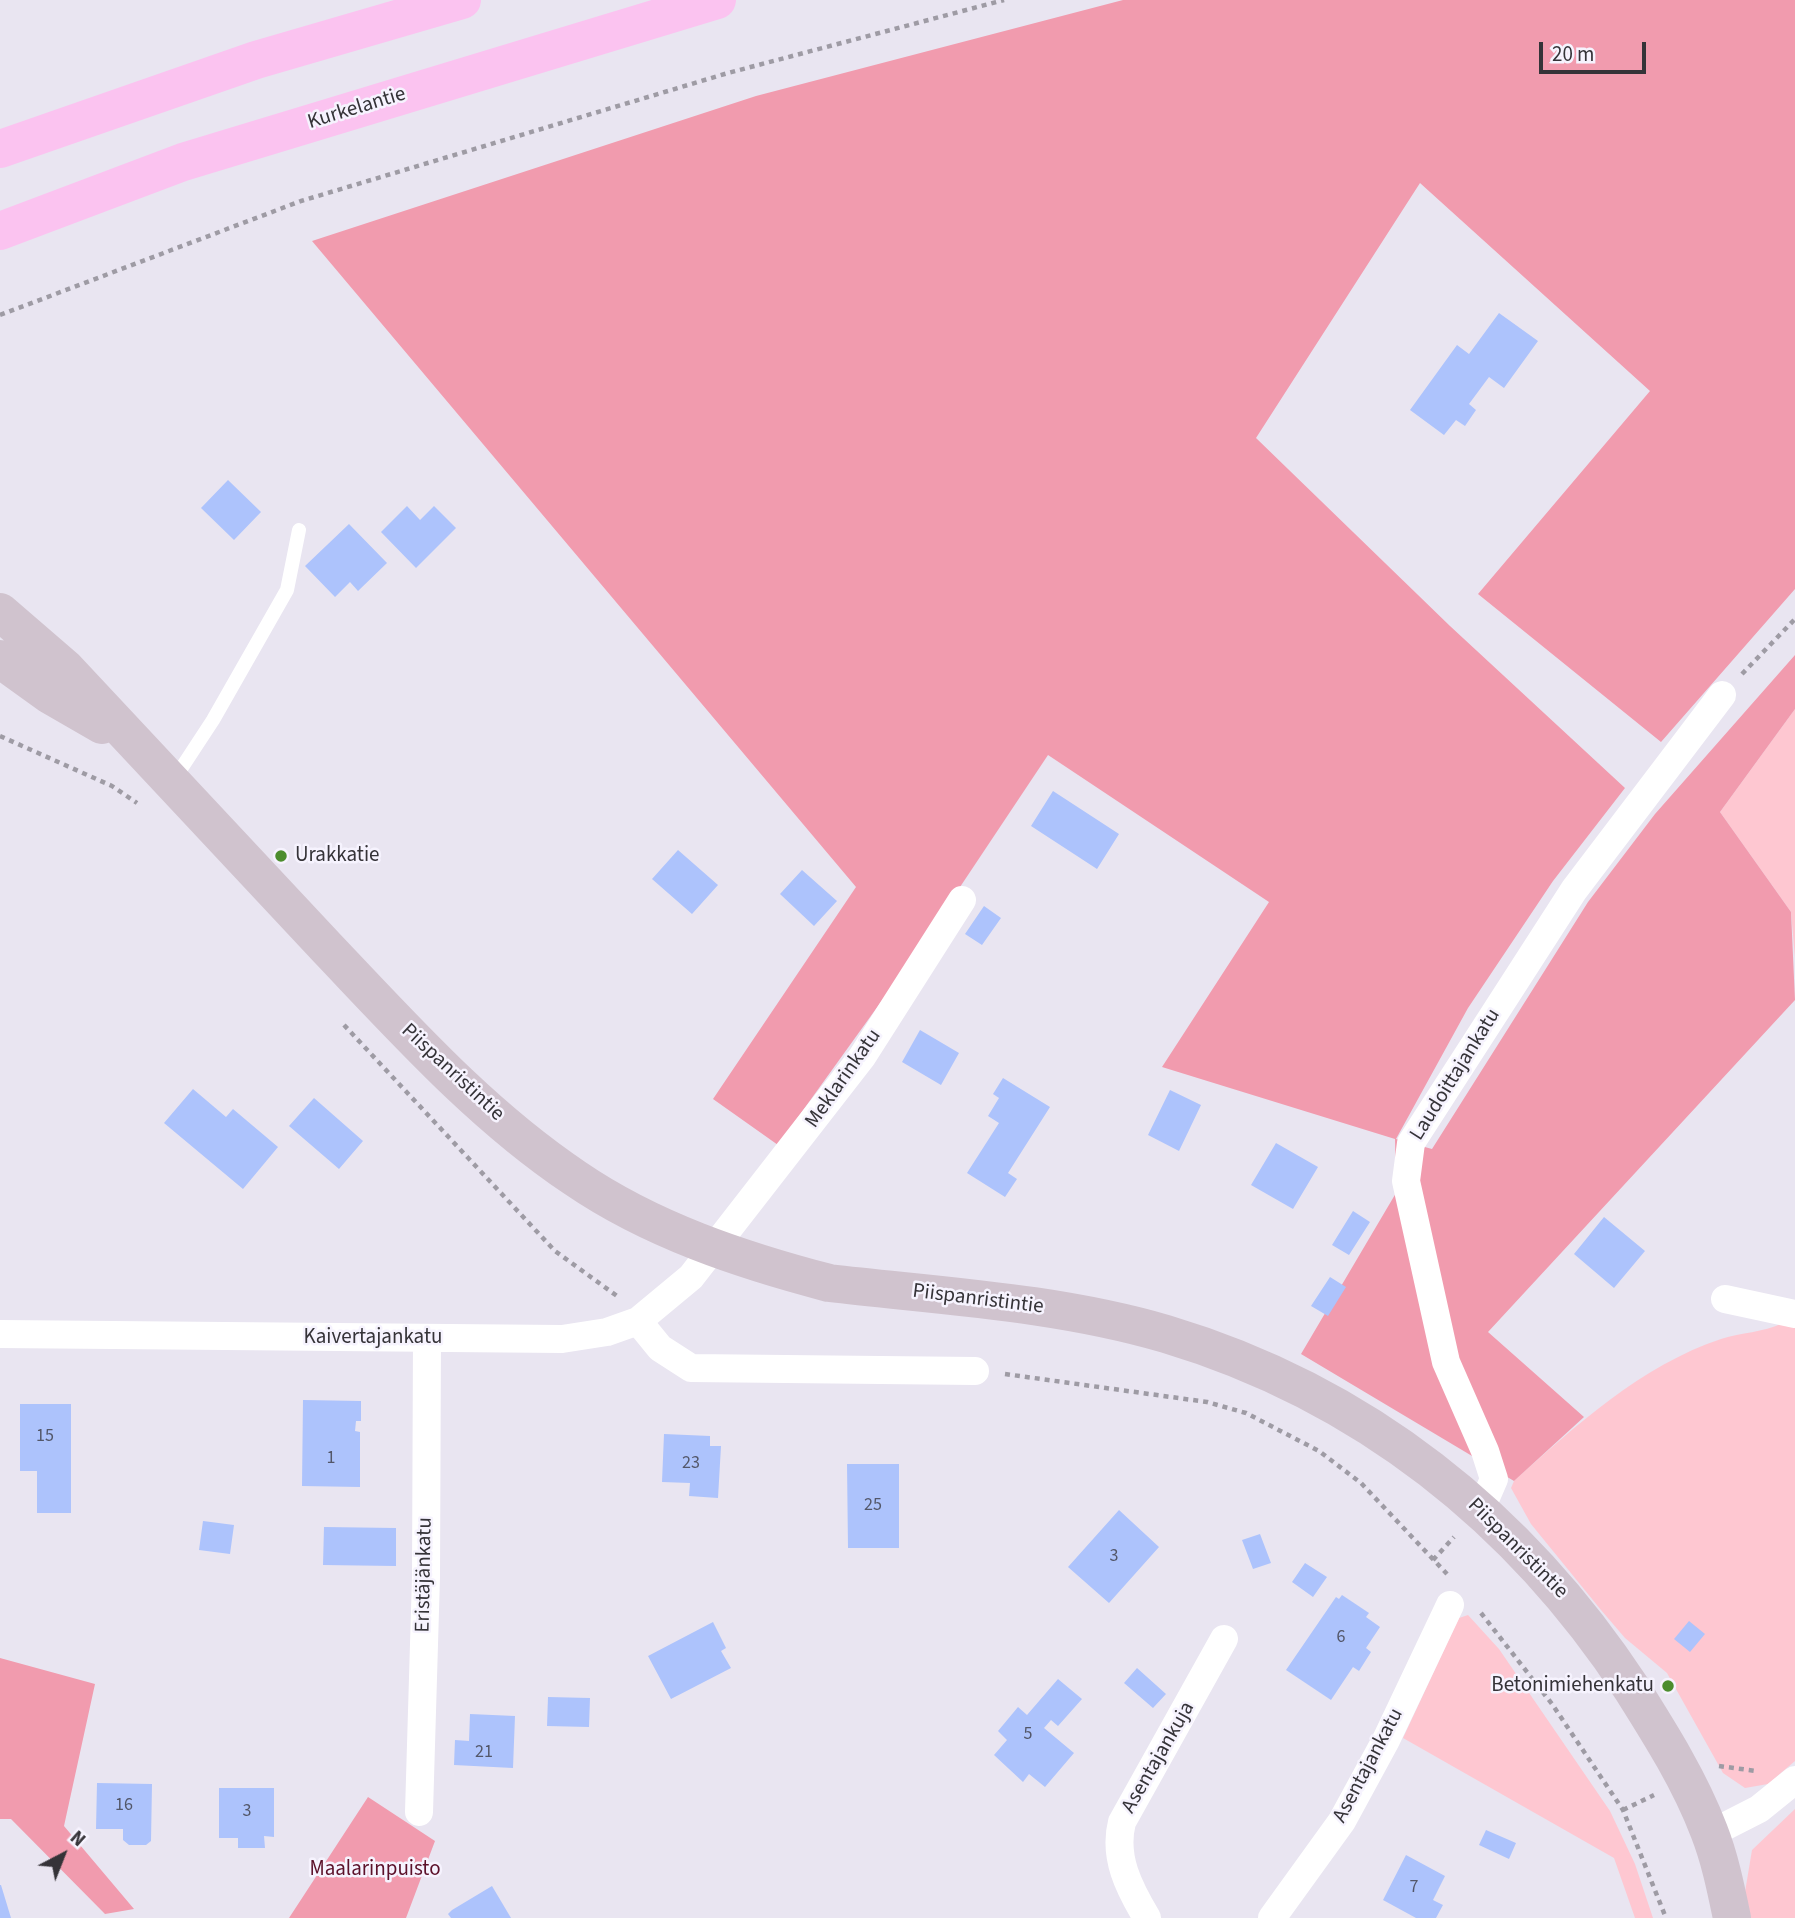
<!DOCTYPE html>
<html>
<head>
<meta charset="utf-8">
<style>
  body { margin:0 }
  #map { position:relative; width:1795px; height:1918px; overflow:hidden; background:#e9e5f1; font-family:"Source Sans 3",sans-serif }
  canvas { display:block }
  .north { position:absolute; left:28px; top:1820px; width:70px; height:70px; -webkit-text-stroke:5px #f6f3fe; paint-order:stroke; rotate:42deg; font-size:19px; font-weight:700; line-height:28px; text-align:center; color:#353338 }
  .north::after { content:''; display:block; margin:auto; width:24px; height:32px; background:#353338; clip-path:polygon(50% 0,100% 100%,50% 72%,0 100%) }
  .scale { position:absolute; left:1539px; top:42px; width:107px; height:32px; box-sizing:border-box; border:4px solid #353338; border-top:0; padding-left:9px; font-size:21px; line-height:24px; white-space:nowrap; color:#353338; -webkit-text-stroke:5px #f6f3fe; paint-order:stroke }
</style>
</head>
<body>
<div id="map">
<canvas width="1795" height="1918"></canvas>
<div class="north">N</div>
<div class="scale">20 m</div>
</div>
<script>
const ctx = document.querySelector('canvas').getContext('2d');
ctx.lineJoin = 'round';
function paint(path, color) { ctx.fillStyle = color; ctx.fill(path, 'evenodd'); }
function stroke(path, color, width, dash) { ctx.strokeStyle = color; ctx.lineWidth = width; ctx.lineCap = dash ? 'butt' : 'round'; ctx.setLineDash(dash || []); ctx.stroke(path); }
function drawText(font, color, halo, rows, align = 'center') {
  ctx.font = font + ' "Source Sans 3",sans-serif'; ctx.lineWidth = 5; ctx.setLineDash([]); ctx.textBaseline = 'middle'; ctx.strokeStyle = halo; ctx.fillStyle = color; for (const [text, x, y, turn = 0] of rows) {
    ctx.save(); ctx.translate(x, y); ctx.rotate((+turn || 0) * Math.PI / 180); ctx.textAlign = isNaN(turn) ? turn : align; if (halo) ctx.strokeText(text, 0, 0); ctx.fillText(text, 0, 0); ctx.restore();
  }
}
paint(new Path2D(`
  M1795,709v249l-4,-46 -71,-100z
  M1783,1323l12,5v433l-27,23 -23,4 -22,-15 -56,-100 -42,-35 -24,-28 -70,-86 -20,-36 3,-7c60,-54 128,-116 207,-142 21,-7 41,-6 62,-16z
  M1468,1615l31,34 111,162 25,53 18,54h-18l-21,-60 -211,-120 56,-120z
  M1795,1809v109h-44l-6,-26 7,-42z`), '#fec7d1');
paint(new Path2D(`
  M1123,0h672v589l-134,153 -183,-148 172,-203 -230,-208 -164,255 194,188 175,162 -72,93 -85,127 -72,131 36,10 156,-247 67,-88 140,-159v54l-75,103 71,100 4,88 -307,332 96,85 -70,64 -213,-127 95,-161 -1,-54 -233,-72 107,-165 -221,-147 -134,201 -136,189 -65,-46 143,-212 -544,-646 444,-145z
  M0,1658l95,26 -31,142 70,83 -29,5 -94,-95h-11z
  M368,1797l67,44 -29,77h-117z`), '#f19bae');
paint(new Path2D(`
  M1499,313l39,28 -34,47 -15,-11 -20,27 7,6 -11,16 -9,-6 -12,15 -34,-25 47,-65 12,9z
  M228,480l33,32 -27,28 -33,-32z
  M407,506l13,14 14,-14 22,22 -40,40 -35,-36z
  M349,524l38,39 -29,28 -8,-9 -15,15 -30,-31z
  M1053,791l66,43 -22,35 -66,-43z
  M678,850l40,35 -26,29 -40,-35z
  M802,870l35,31 -23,25 -34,-32z
  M984,906l17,12 -19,27 -17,-11z
  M920,1030l39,23 -18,32 -39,-23z
  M1003,1078l47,29 -42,66 9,6 -12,18 -38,-24 32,-50 -11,-7 11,-18 -6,-4z
  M193,1089l33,28 7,-8 45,38 -35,42 -79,-66z
  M1170,1090l31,15 -22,46 -31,-16z
  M314,1098l49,43 -24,28 -50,-43z
  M1276,1143l42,24 -25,42 -42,-24z
  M1353,1211l17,11 -21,33 -17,-10z
  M1604,1217l41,34 -31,37 -40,-34z
  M1330,1277l16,10 -18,29 -17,-10z
  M303,1400l58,1v20h-5l-1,10 5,1v55l-58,-1z
  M20,1404h51v109h-34v-42h-17z
  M664,1434l46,2v10h11l-3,52 -29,-2 1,-13 -28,-1z
  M847,1464h52v84h-51z
  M1119,1510l40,37 -50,56 -41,-36z
  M203,1521l31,4 -4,29 -31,-4z
  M324,1527l72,1v38l-73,-1z
  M1260,1534l11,29 -18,6 -11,-29z
  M1305,1563l22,14 -14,20 -21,-15z
  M1342,1595l27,18 -3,4 14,10 -14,21 5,4 -12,19 -6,-4 -22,33 -45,-30 50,-73 3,2z
  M1689,1621l16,13 -15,18 -16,-13z
  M713,1622l13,26 -5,3 10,17 -60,31 -23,-43z
  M1137,1668l29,26 -13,14 -29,-25z
  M1058,1679l24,20 -24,27 -7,-6 -7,8 30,25 -29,34 -16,-13 -6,8 -29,-27 13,-15 -9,-9 20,-24 9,8z
  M548,1697l42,1 -1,29 -42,-1z
  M470,1714l45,2 -2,52 -59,-3 1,-25 14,1z
  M97,1783l55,1 -1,57 -5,4h-17l-6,-5v-11h-27z
  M219,1788h55v49l-10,-1 1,12h-27v-10h-19z
  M1486,1830l30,13 -7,16 -30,-14z
  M1406,1855l39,21 -12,24 10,5 -7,13h-20l-33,-18z
  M0,1885h1l10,33h-11z
  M492,1886l19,32h-60l-3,-4 4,-4z`), '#adc3fc');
stroke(new Path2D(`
  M0,315l301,-114 427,-128 276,-73
  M1742,674l53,-55
  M0,736l112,50 25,17
  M344,1025l211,226 62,45
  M1005,1374l202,28 39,11 73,38 42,32 86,91
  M1433,1560l21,-23
  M1481,1613l71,91 71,106 43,108
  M1719,1766l37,5
  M1623,1810l31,-15`), '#9e9ba4', 4.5, [5, 5]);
stroke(new Path2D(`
  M173,781l40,-61 74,-130 12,-60`), '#fff', 14);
stroke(new Path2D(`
  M1725,1299l70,15
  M638,1321l22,27 31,20 284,3
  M0,1334l562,5 45,-7 31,-11 53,-44 171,-220 100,-157
  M1481,1509l13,-30 -9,-28 -39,-89 -40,-181 5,-38 163,-253 148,-195
  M419,1812l7,-235 1,-239
  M1710,1834l49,-25 36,-29
  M1147,1918c-18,-30 -34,-61 -25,-96l102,-183
  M1272,1918l70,-97 44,-81 64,-135`), '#fff', 28);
stroke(new Path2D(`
  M0,612l66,57c87,93 174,186 261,279 78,82 154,167 248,230 76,52 166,82 254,105 112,13 228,19 337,51 197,59 354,184 466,355 29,46 58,92 77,142 11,28 17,58 23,87
  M0,659l50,36 52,30`), '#d0c3ce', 38);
stroke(new Path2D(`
  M0,149l256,-89 206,-60
  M0,231l183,-69 534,-162`), '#fbc3f0', 38);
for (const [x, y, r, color] of [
  [281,856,7,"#4c8d2e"],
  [1668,1686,7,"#4c8d2e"]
]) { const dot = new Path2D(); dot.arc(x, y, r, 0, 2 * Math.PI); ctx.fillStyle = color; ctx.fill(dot); stroke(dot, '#f6f3fe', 2.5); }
drawText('18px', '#535769', null, [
  ["15",45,1437],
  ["1",331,1459],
  ["23",691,1464],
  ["25",873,1506],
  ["3",1114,1557],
  ["6",1341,1638],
  ["5",1028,1735],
  ["21",484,1753],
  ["16",124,1806],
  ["3",247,1812],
  ["7",1414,1888]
]);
drawText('21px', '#353338', '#f6f3fe', [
  ["Kurkelantie",357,109,-17],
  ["Piispanristintie",452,1073,43],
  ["Laudoittajankatu",1456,1075,-58],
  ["Meklarinkatu",844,1079,-55],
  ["Piispanristintie",978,1300,7],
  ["Kaivertajankatu",373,1338],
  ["Piispanristintie",1517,1549,45],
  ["Eristäjänkatu",425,1575,-89],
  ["Asentajankuja",1159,1758,-60],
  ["Asentajankatu",1369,1766,-62]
]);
drawText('21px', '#353338', '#f6f3fe', [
  ["Urakkatie",295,856],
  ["Betonimiehenkatu",1654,1686,"right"]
], 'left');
drawText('21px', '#5c112a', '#f6f3fe', [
  ["Maalarinpuisto",375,1870]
]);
</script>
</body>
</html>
